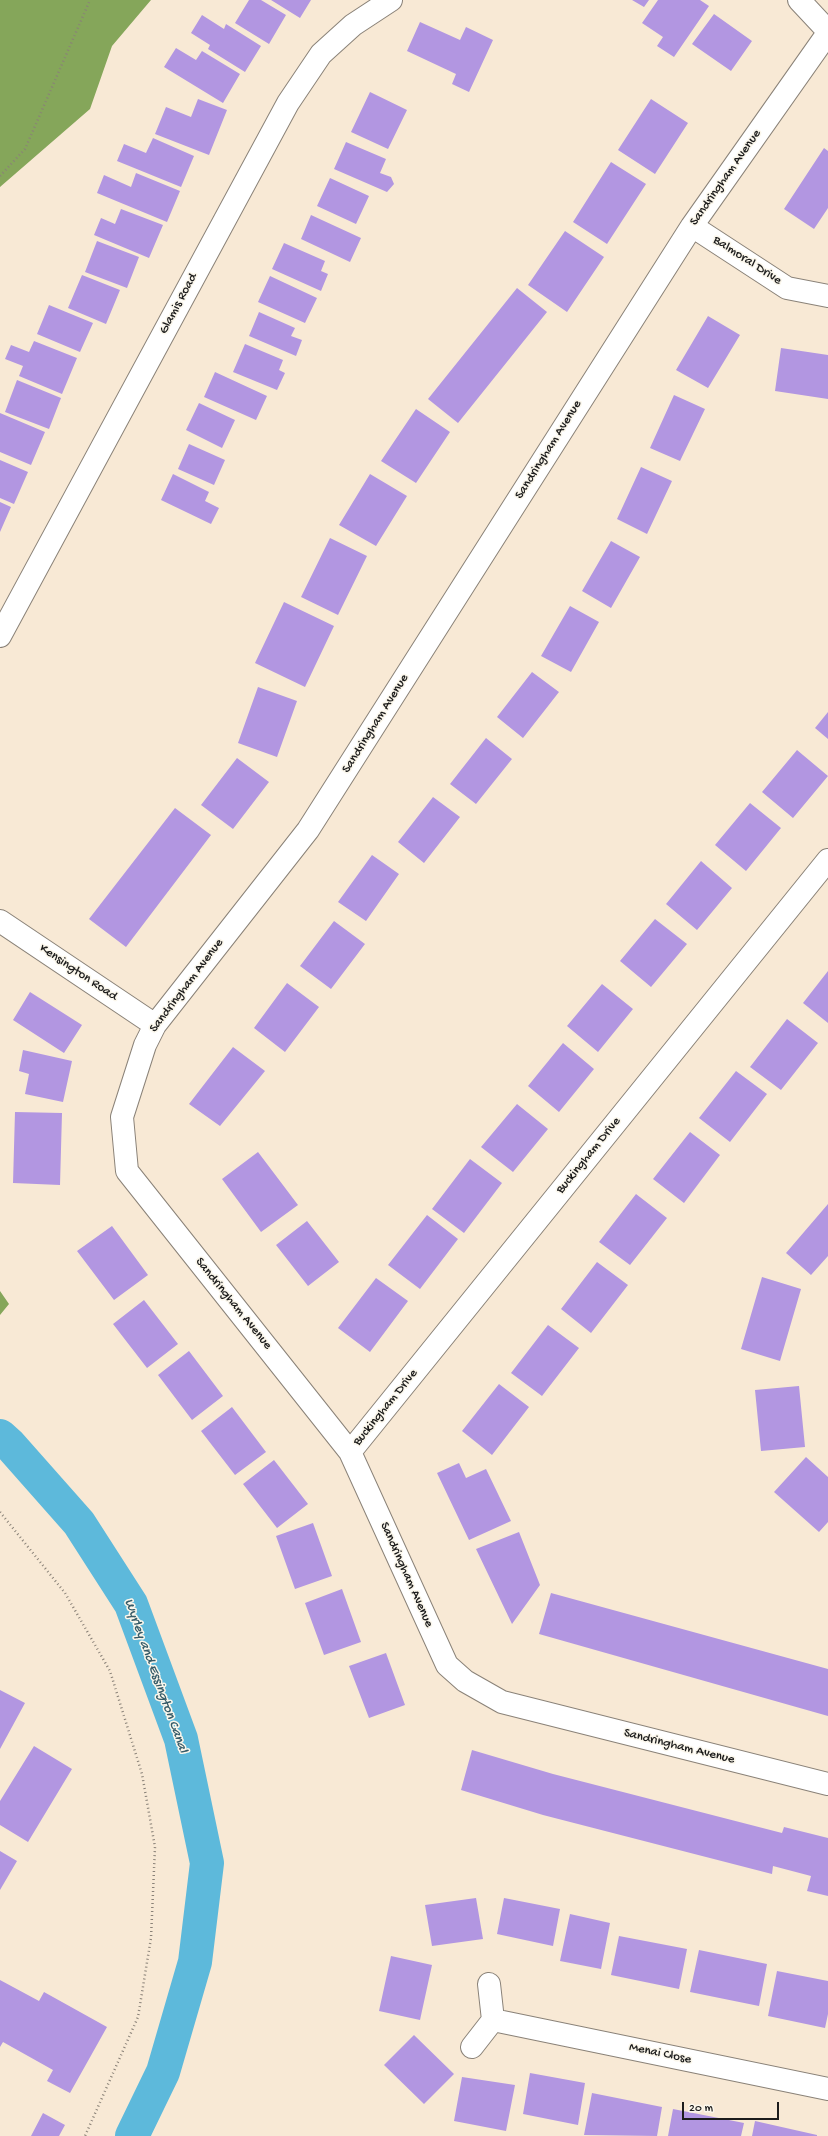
<!DOCTYPE html>
<html>
<head>
<meta charset="utf-8">
<style>
  body { margin:0 }
  #map { position:relative; width:828px; height:2136px; overflow:hidden; background:#f8e9d5; font-family:"Gochi Hand",sans-serif }
  canvas { display:block }
  .scale { position:absolute; left:682px; top:2102px; width:97px; height:18px; box-sizing:border-box; border:2px solid #1c1c1c; border-top:0; padding-left:5px; font-size:12px; line-height:14px; white-space:nowrap; color:#1c1c1c; -webkit-text-stroke:3px #fbf7ec; paint-order:stroke }
</style>
</head>
<body>
<div id="map">
<canvas width="828" height="2136"></canvas>
<div class="scale">20 m</div>
</div>
<script>
const ctx = document.querySelector('canvas').getContext('2d');
ctx.lineJoin = 'round';
function paint(path, color) { ctx.fillStyle = color; ctx.fill(path, 'evenodd'); }
function stroke(path, color, width, dash) { ctx.strokeStyle = color; ctx.lineWidth = width; ctx.lineCap = dash ? 'butt' : 'round'; ctx.setLineDash(dash || []); ctx.stroke(path); }
function drawText(font, color, halo, rows, align = 'center') {
  ctx.font = font + ' "Gochi Hand",sans-serif'; ctx.lineWidth = 3; ctx.setLineDash([]); ctx.textBaseline = 'middle'; ctx.strokeStyle = halo; ctx.fillStyle = color; for (const [text, x, y, turn = 0] of rows) {
    ctx.save(); ctx.translate(x, y); ctx.rotate((+turn || 0) * Math.PI / 180); ctx.textAlign = isNaN(turn) ? turn : align; if (halo) ctx.strokeText(text, 0, 0); ctx.fillText(text, 0, 0); ctx.restore();
  }
}
paint(new Path2D(`
  M0,0h151l-39,46 -22,63 -90,78z
  M0,1291l9,13 -9,11z`), '#85a65a');
stroke(new Path2D(`
  M0,1436l10,9 69,78 52,81 50,135 26,124 -12,99 -32,110 -31,64`), '#5db9db', 34);
paint(new Path2D(`
  M249,0h12l25,15 -17,29 -34,-21z
  M271,0h40l-11,18z
  M632,0h17l-5,7z
  M658,0h42l9,6 -35,51 -17,-11 6,-9 -21,-14z
  M714,14l38,27 -21,30 -39,-27z
  M202,15l22,14 2,-5 35,22 -16,26 -37,-23 2,-4 -19,-12z
  M420,22l40,18 6,-13 27,13 -24,52 -17,-8 4,-10 -49,-23z
  M176,48l20,12 6,-9 38,23 -17,29 -59,-36z
  M370,92l37,18 -19,39 -37,-17z
  M198,99l29,11 -18,45 -54,-21 11,-27 25,10z
  M651,99l37,24 -33,51 -37,-24z
  M153,138l41,18 -13,31 -64,-26 7,-17 22,9z
  M346,142l40,17 -6,14 11,4 3,7 -7,8 -53,-23z
  M824,148l4,3v57l-14,21 -30,-20z
  M611,162l35,22 -39,60 -34,-22z
  M136,173l44,18 -13,31 -70,-29 7,-18 27,12z
  M330,178l39,18 -13,28 -39,-18z
  M121,209l42,16 -14,33 -55,-23 7,-17 14,6z
  M311,215l50,23 -11,24 -49,-23z
  M565,231l39,26 -37,55 -39,-27z
  M97,241l42,16 -12,31 -42,-16z
  M284,243l41,18 -4,10 7,3 -7,17 -49,-22z
  M82,275l38,15 -14,34 -38,-16z
  M270,276l47,22 -12,25 -47,-21z
  M517,288l30,24 -89,111 -30,-24z
  M49,305l44,18 -13,29 -43,-18z
  M259,312l36,16 -4,8 11,4 -6,16 -47,-20z
  M708,316l32,19 -32,53 -32,-18z
  M34,341l43,17 -15,36 -43,-18 4,-10 -18,-7 6,-14 18,7z
  M245,344l38,16 -4,10 6,3 -8,17 -44,-18z
  M781,348l47,7v44l-53,-8z
  M215,372l52,24 -11,24 -52,-23z
  M17,380l44,18 -12,31 -44,-17z
  M674,395l31,14 -25,52 -30,-13z
  M199,403l36,17 -13,28 -36,-18z
  M416,409l34,23 -34,51 -35,-22z
  M0,413l45,19 -14,33 -31,-13z
  M189,444l36,16 -11,25 -36,-16z
  M0,460l28,12 -14,32 -14,-6z
  M641,467l31,14 -25,53 -30,-15z
  M173,474l36,18 -4,9 14,7 -8,16 -50,-24z
  M370,474l37,22 -31,50 -37,-21z
  M0,502l11,5 -11,25z
  M330,538l37,18 -29,59 -37,-18z
  M611,541l29,16 -29,51 -29,-17z
  M284,602l50,24 -29,61 -50,-24z
  M570,606l29,16 -28,50 -30,-16z
  M532,672l27,20 -36,46 -26,-21z
  M258,687l39,14 -20,56 -39,-14z
  M828,712v27l-13,-11z
  M486,738l26,21 -36,45 -26,-20z
  M797,750l31,26 -35,42 -31,-26z
  M237,758l32,24 -36,47 -32,-24z
  M433,797l27,20 -36,46 -26,-21z
  M750,803l31,25 -35,43 -31,-26z
  M175,808l36,27 -85,112 -37,-28z
  M372,855l27,19 -33,47 -28,-19z
  M701,861l31,27 -35,42 -31,-26z
  M655,919l32,25 -36,43 -31,-26z
  M334,921l31,23 -34,45 -31,-23z
  M828,971v52l-25,-20z
  M287,983l32,24 -34,45 -31,-24z
  M602,984l31,25 -35,43 -31,-26z
  M30,992l52,33 -18,28 -51,-33z
  M787,1019l31,24 -37,47 -31,-23z
  M563,1043l31,26 -35,43 -31,-26z
  M233,1047l32,24 -45,55 -31,-22z
  M23,1050l49,11 -9,41 -38,-8 4,-20 -10,-3z
  M736,1071l31,23 -37,48 -31,-24z
  M517,1104l31,25 -35,43 -32,-25z
  M15,1112l47,1 -2,72 -47,-2z
  M690,1132l30,23 -36,48 -31,-24z
  M258,1152l40,53 -37,27 -39,-53z
  M470,1159l32,24 -38,50 -32,-24z
  M636,1194l31,24 -37,47 -31,-23z
  M828,1204v52l-17,19 -25,-22z
  M427,1215l31,24 -38,50 -32,-24z
  M307,1221l32,41 -31,24 -32,-41z
  M112,1226l36,49 -34,25 -37,-49z
  M597,1262l31,23 -37,48 -30,-24z
  M762,1277l39,12 -21,72 -39,-12z
  M376,1278l32,23 -38,51 -32,-24z
  M144,1300l34,44 -31,24 -34,-44z
  M548,1325l31,23 -37,48 -31,-23z
  M189,1351l34,45 -31,24 -34,-45z
  M499,1384l30,23 -37,48 -30,-24z
  M799,1386l6,61 -44,4 -6,-61z
  M232,1407l34,45 -31,23 -34,-44z
  M806,1457l22,20v45l-9,10 -45,-40z
  M274,1460l34,44 -31,24 -34,-44z
  M459,1463l7,15 20,-9 25,52 -42,19 -32,-67z
  M313,1523l19,53 -37,13 -19,-53z
  M519,1532l21,53 -28,39 -36,-75z
  M342,1589l19,53 -37,13 -19,-52z
  M551,1593l277,76v47l-289,-82z
  M386,1653l19,52 -36,13 -20,-52z
  M0,1690l25,13 -25,46z
  M34,1746l38,23 -44,73 -28,-17v-24z
  M472,1750l81,24 229,59 2,-6 44,11v58l-21,-5 4,-15 -38,-10 -1,8 -229,-59 -82,-25z
  M0,1851l17,10 -17,29z
  M476,1898l7,41 -51,7 -7,-41z
  M504,1898l56,11 -7,37 -56,-12z
  M570,1914l40,9 -9,46 -41,-8z
  M619,1936l68,13 -8,40 -68,-14z
  M699,1950l68,14 -8,42 -69,-14z
  M391,1956l41,9 -12,55 -41,-9z
  M777,1971l51,10v33l-3,14 -57,-12z
  M0,1980l39,21 5,-9 63,35 -37,66 -23,-12 6,-11 -50,-28 -3,5z
  M414,2035l40,39 -30,30 -40,-39z
  M530,2073l55,10 -7,42 -55,-11z
  M462,2077l53,8 -9,46 -52,-10z
  M592,2093l70,14 -5,29 -73,-1z
  M673,2109l71,14 -3,13h-73z
  M43,2113l22,12 -6,11h-28z
  M755,2121l62,14v1h-65z`), '#b296e1');
const street = new Path2D(`
  M799,0l29,31
  M828,33l-136,193 -384,604 -153,195 -10,20 -23,72 5,54 223,281 97,213 18,16 37,21 326,82
  M692,226l95,62 41,8
  M0,636l288,-533 33,-49 32,-29 38,-25
  M0,921l155,104
  M350,1452l478,-592
  M493,2020l335,69
  M472,2047l21,-27 -4,-36`);
stroke(street, '#8a8278', 24);
stroke(new Path2D(`
  M0,176l25,-27 65,-149
  M0,1512l65,81 45,78 32,103 13,73 -4,91 -13,79 -53,119`), '#8a8278', 2.5, [1, 3]);
stroke(street, '#fff', 22);
drawText('13px', '#1c1c1c', '#fbf7ec', [
  ["Sandringham Avenue",726,178,-55],
  ["Balmoral Drive",747,261,33],
  ["Glamis Road",179,304,-62],
  ["Sandringham Avenue",549,450,-58],
  ["Sandringham Avenue",376,724,-58],
  ["Kensington Road",78,973,34],
  ["Sandringham Avenue",187,986,-53],
  ["Buckingham Drive",589,1156,-51],
  ["Sandringham Avenue",233,1304,51],
  ["Buckingham Drive",386,1408,-51],
  ["Sandringham Avenue",406,1575,66],
  ["Sandringham Avenue",679,1747,14],
  ["Menai Close",660,2054,12]
]);
drawText('italic 14px', '#365b68', '#fbf7ec', [
  ["Wyrley and Essington Canal",155,1676,70]
]);
</script>
</body>
</html>
